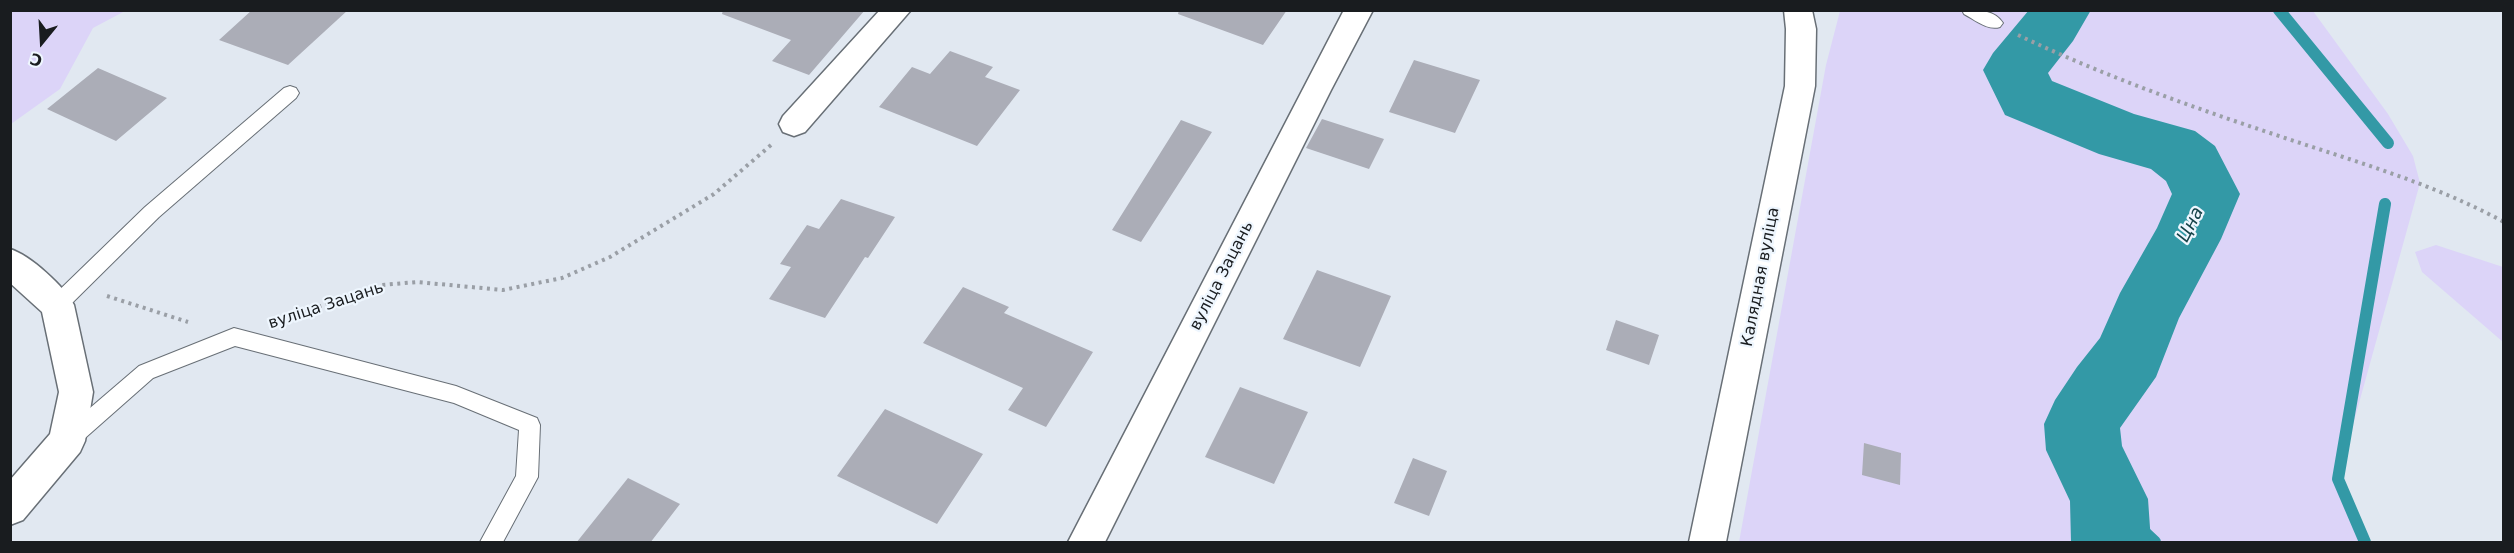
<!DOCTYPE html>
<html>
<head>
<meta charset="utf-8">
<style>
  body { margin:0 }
  #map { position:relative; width:2514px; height:553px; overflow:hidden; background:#e1e8f1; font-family:"DejaVu Sans",sans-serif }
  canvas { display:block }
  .frame { position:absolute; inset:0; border:12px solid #191c1f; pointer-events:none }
  .north { position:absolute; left:12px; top:12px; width:60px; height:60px; -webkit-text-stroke:4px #eef6fe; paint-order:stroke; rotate:198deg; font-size:16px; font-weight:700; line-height:24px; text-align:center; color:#191c1f }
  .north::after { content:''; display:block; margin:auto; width:21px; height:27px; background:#191c1f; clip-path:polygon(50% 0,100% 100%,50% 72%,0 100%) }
</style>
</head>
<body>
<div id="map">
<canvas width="2514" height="553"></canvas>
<div class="frame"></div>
<div class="north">С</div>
</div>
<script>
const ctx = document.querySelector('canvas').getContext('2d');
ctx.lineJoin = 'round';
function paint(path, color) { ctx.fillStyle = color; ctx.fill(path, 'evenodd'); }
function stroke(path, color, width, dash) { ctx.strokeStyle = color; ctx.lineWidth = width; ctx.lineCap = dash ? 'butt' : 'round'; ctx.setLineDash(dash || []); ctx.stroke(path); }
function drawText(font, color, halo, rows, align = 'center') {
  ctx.font = font + ' "DejaVu Sans",sans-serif'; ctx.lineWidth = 4.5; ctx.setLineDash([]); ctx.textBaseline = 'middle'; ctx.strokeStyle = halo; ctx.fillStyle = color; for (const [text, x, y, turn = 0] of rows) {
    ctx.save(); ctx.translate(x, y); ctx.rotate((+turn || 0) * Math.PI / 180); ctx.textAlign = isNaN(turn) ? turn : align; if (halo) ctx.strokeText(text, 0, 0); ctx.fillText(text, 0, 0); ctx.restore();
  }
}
paint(new Path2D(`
  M11,10h114v1l-32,17 -33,61 -49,35z
  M1840,11h473l75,103 25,42 7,27 -82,296 27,63h-626l87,-477z
  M2436,245l67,22v75l-81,-70 -7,-20z`), '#dcd4f8');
stroke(new Path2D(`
  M2279,10l109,133
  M2109,499l46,43
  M2365,542l-27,-63 47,-275`), '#3399a6', 12);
paint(new Path2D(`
  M2029,10h62l-18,31 -25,32 4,8 82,33 61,17 20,15 25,48 -19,45 -42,79 -23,59 -36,51 2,18 26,53 3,43h-80l-1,-41 -24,-51 -2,-26 11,-24 22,-33 23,-29 20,-45 37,-65 15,-34 -6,-13 -15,-12 -52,-15 -94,-39 -22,-45 10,-17z`), '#3399a6');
paint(new Path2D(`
  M252,10h96l-60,55 -69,-25z
  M723,10h142l-56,65 -37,-14 19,-21 -69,-26z
  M1179,10h108l-24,35 -85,-31z
  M950,51l43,16 -8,10 35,13 -43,56 -98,-39 33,-40 18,7z
  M1414,60l66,20 -25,53 -66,-21z
  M98,68l69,30 -51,43 -69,-32z
  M1322,119l62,20 -15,30 -63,-21z
  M1181,120l31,12 -71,110 -29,-12z
  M841,199l54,18 -27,41 -3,-1 -40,61 -56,-19 22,-32 -11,-3 27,-39 12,4z
  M1317,270l74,26 -31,71 -77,-28z
  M963,287l46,20 -5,6 89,39 -47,75 -38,-17 15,-22 -100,-45z
  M1616,320l43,15 -10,30 -43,-15z
  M1240,387l68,25 -34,72 -69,-27z
  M885,409l98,45 -46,70 -100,-48z
  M1864,443l37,10 -1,32 -38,-10z
  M1413,458l34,13 -18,45 -35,-13z
  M628,478l52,26 -30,39h-74z`), '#abadb7');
const lane = new Path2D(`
  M1962,10c14,0 32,-1 41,13l-3,4c-12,4 -25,-7 -36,-13z
  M290,86l6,2 3,5 -3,5 -137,119 -95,94 -7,2 -7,-2 -3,-6 3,-6 95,-92 139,-119z
  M234,328l222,58 81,32 3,7 -2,52 -35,65h-23l36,-66 3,-46 -65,-27 -219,-57 -82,32 -77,68 -7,2 -7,-2 -4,-7 4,-7 77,-66z`);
const street = new Path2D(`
  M880,10h31l-106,122 -11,4 -11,-4 -4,-8 4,-8z
  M1784,10h28l4,19 -1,57 -89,456h-37l96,-456 1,-57z
  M10,249c20,6 55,38 64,56l19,87 -8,49 -5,11 -57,68 -13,5v-45l40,-46 9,-42 -17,-80 -32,-29z`);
const secondary = new Path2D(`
  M1344,10h29l-42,80 -226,452h-37z`);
stroke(lane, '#686f76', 2);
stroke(street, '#686f76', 3);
stroke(secondary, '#686f76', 3);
stroke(new Path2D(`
  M2018,35c86,41 174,72 264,102 75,25 152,47 222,85
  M107,296l81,26
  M283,319l99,-34 35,-3 86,8 59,-12 48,-21 104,-63 57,-49`), '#9a9fa6', 4, [3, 4.5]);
paint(lane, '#fff');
paint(street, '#fff');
paint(secondary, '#fff');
drawText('16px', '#191c1f', '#eef6fe', [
  ["вуліца Зацань",1222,276,-63],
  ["Калядная вуліца",1761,277,-79],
  ["вуліца Зацань",326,306,-18]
]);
drawText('italic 18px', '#164349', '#eef6fe', [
  ["Цна",2191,225,-63]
]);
</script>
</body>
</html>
